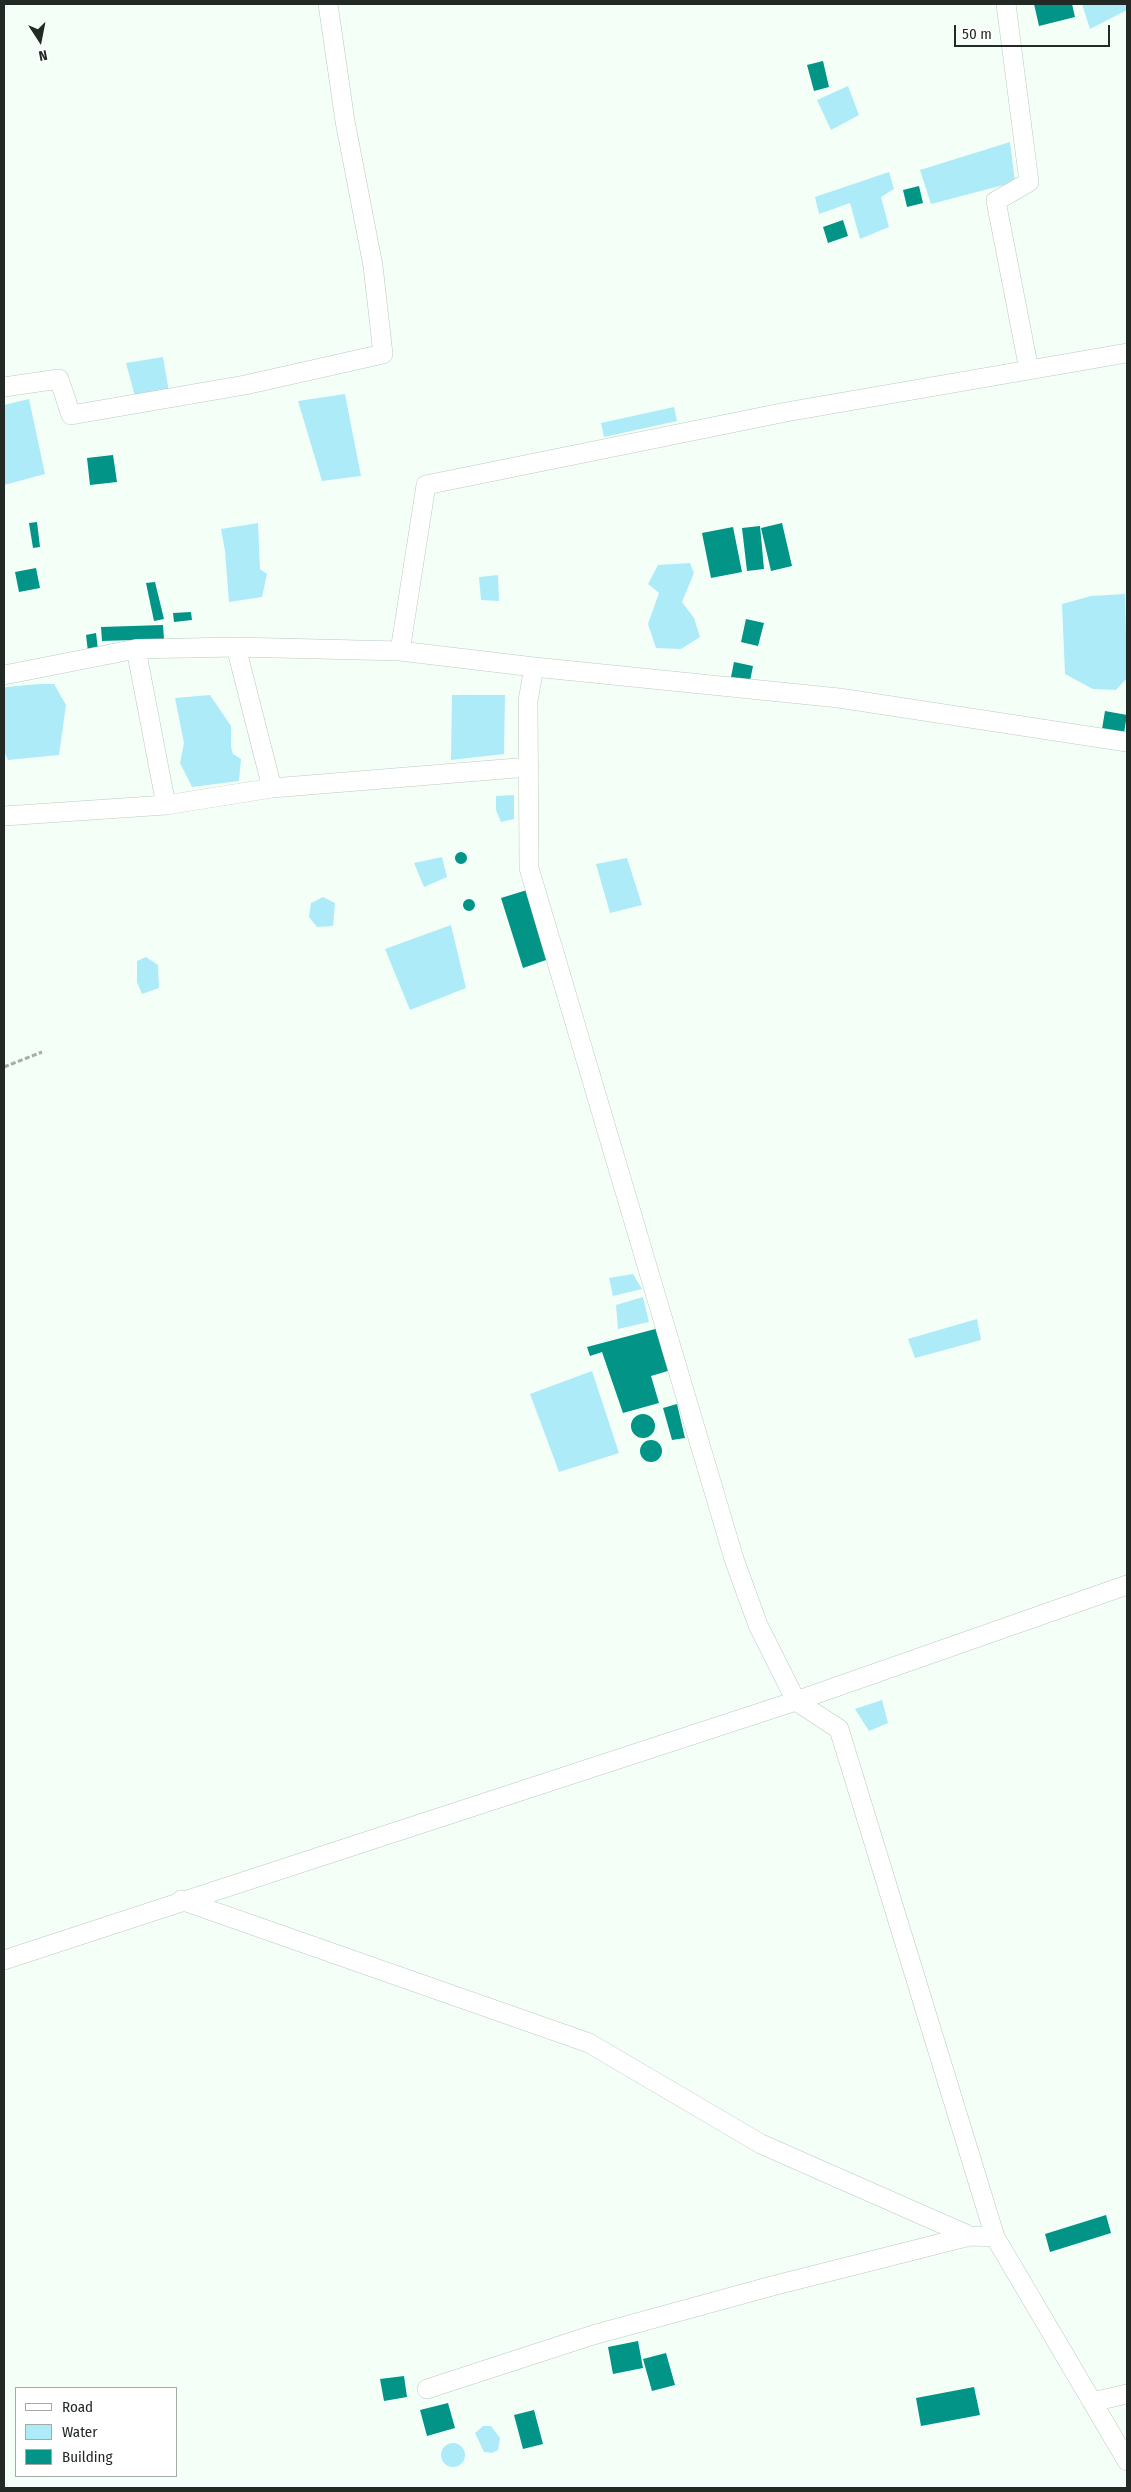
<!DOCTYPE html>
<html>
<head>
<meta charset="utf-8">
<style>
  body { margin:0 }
  #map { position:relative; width:1131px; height:2492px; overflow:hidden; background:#f4fff7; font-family:"Fira Sans Condensed",sans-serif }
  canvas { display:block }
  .frame { position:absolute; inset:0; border:5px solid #232924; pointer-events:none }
  .legend { position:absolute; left:15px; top:2387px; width:162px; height:90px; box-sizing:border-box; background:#fff; border:1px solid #a7a9a7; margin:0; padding:6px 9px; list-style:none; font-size:15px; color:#232924 }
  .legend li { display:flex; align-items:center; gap:10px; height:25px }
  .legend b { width:25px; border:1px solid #a7a9a7 }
  .north { position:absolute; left:15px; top:15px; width:50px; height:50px; -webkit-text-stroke:4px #fff; paint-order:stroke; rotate:169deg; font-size:14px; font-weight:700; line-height:20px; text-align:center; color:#232924 }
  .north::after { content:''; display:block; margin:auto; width:18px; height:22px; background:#232924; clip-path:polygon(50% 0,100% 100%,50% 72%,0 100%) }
  .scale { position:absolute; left:954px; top:25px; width:156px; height:22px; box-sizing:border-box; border:2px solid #232924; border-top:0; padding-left:6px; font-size:15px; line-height:18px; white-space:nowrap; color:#232924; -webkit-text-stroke:4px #fff; paint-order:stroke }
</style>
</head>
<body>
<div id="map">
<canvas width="1131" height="2492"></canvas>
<div class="frame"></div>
<ul class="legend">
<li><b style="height:6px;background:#fff"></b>Road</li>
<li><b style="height:14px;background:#aeebf8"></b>Water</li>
<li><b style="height:14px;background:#029486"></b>Building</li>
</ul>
<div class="north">N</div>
<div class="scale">50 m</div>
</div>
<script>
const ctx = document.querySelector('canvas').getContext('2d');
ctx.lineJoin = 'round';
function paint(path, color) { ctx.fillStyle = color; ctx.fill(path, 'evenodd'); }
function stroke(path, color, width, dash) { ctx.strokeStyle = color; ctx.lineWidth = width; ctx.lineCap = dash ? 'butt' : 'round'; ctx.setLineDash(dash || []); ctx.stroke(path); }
paint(new Path2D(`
  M1082,4h45v6l-37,19z
  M848,86l11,29 -28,15 -14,-30z
  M1010,142l5,40 -84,22 -11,-34z
  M889,172l5,17 -13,8 8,30 -29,12 -10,-36 -31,11 -4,-17z
  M163,357l7,41 -33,6 -11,-41z
  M345,394l16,82 -39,5 -24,-80z
  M29,399l16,75 -41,11v-80z
  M674,407l3,14 -73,16 -3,-14z
  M258,523l2,46 7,5 -5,23 -33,5 -4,-51 -4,-22z
  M690,563l4,10 -12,29 12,16 6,19 -19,12 -25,-1 -8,-24 11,-31 -11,-9 10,-19z
  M498,575l1,26 -18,-1 -2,-23z
  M1125,594l2,84 -11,12 -23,-1 -28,-15 -3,-70 29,-8z
  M39,684h15l12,21 -7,50 -51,5 -4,-9v-62l2,-2z
  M210,695l21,31v21l2,7 8,5 -2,22 -47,6 -12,-24 4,-20 -9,-45z
  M452,695h53l-1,59 -53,6z
  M514,795v24l-13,3 -5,-12v-14z
  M442,857l5,20 -23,10 -10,-24z
  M627,858l15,47 -32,8 -14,-49z
  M323,897l12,6 -2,23 -16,1 -8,-10 2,-14z
  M451,925l15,63 -56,22 -25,-61z
  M146,957l12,8 1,23 -17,6 -5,-12v-21z
  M633,1274l9,15 -29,7 -4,-18z
  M643,1297l6,25 -31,7 -2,-24z
  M977,1319l4,21 -66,18 -7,-19z
  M592,1371l27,82 -60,19 -29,-78z
  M882,1700l6,23 -19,8 -14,-22z
  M483,2426h8l9,12 -2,12 -6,3 -8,-1 -9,-19z
  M441 2455a12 12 0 1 1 24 0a12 12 0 1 1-24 0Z`), '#aeebf8');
paint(new Path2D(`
  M1034,4h38l3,13 -36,9z
  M823,61l6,26 -15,4 -7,-26z
  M919,186l4,17 -16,4 -4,-17z
  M843,220l5,16 -20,7 -5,-16z
  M113,455l4,27 -27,3 -3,-27z
  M37,522l3,25 -7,1 -4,-25z
  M782,523l10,43 -21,5 -10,-43z
  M760,526l4,43 -17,2 -5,-43z
  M733,527l9,45 -31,6 -9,-45z
  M36,568l4,20 -21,4 -4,-20z
  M155,582l9,37 -10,2 -8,-38z
  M191,612l1,8 -18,2 -1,-9z
  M746,619l18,4 -6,23 -17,-4z
  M163,625l1,14 -62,2 -1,-14z
  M96,633l2,17 -10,2 -2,-17z
  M734,662l19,4 -3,15 -19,-4z
  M1105,711l22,4 -4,24 -22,-4z
  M455 858a6 6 0 1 1 12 0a6 6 0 1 1-12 0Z
  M527,890l22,69 -26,9 -22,-70z
  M463 905a6 6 0 1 1 12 0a6 6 0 1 1-12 0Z
  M659,1328l12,42 -20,6 8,27 -36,10 -21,-61 -12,4 -3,-9z
  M677,1404l8,34 -13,2 -9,-32z
  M631 1426a12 12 0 1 1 24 0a12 12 0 1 1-24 0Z
  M640 1451a11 11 0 1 1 22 0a11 11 0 1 1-22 0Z
  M1106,2215l5,18 -61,19 -5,-18z
  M638,2341l5,27 -30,6 -5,-27z
  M666,2353l9,32 -23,6 -9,-32z
  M404,2376l3,21 -23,4 -4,-22z
  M974,2387l6,28 -59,11 -5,-28z
  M448,2403l7,25 -28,8 -7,-26z
  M534,2410l9,34 -20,5 -9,-34z`), '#029486');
const street = new Path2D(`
  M1006,4l23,178 -33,19 33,169
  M4,387l55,-8 12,36 174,-30 138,-31 -10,-88 -28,-145 -17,-117
  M236,647l36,141
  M136,649l30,156
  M400,651l26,-166 360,-73 341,-59
  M534,667l-6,34 1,167 205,691 24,66 38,76 43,28 156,508 132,224
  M4,675l132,-26 100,-2 164,4 134,16 305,31 288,44
  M4,816l162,-11 106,-17 257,-21
  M181,1900l408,143 172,101 209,92 25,1
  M4,1960l792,-259 331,-116
  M427,2389l166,-54 179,-49 198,-50
  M1092,2402l35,-8`);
stroke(street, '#bacbbf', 20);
stroke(new Path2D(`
  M4,1067l38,-15`), '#a5afa8', 3, [5, 2.5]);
stroke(street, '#fff', 19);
</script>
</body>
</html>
